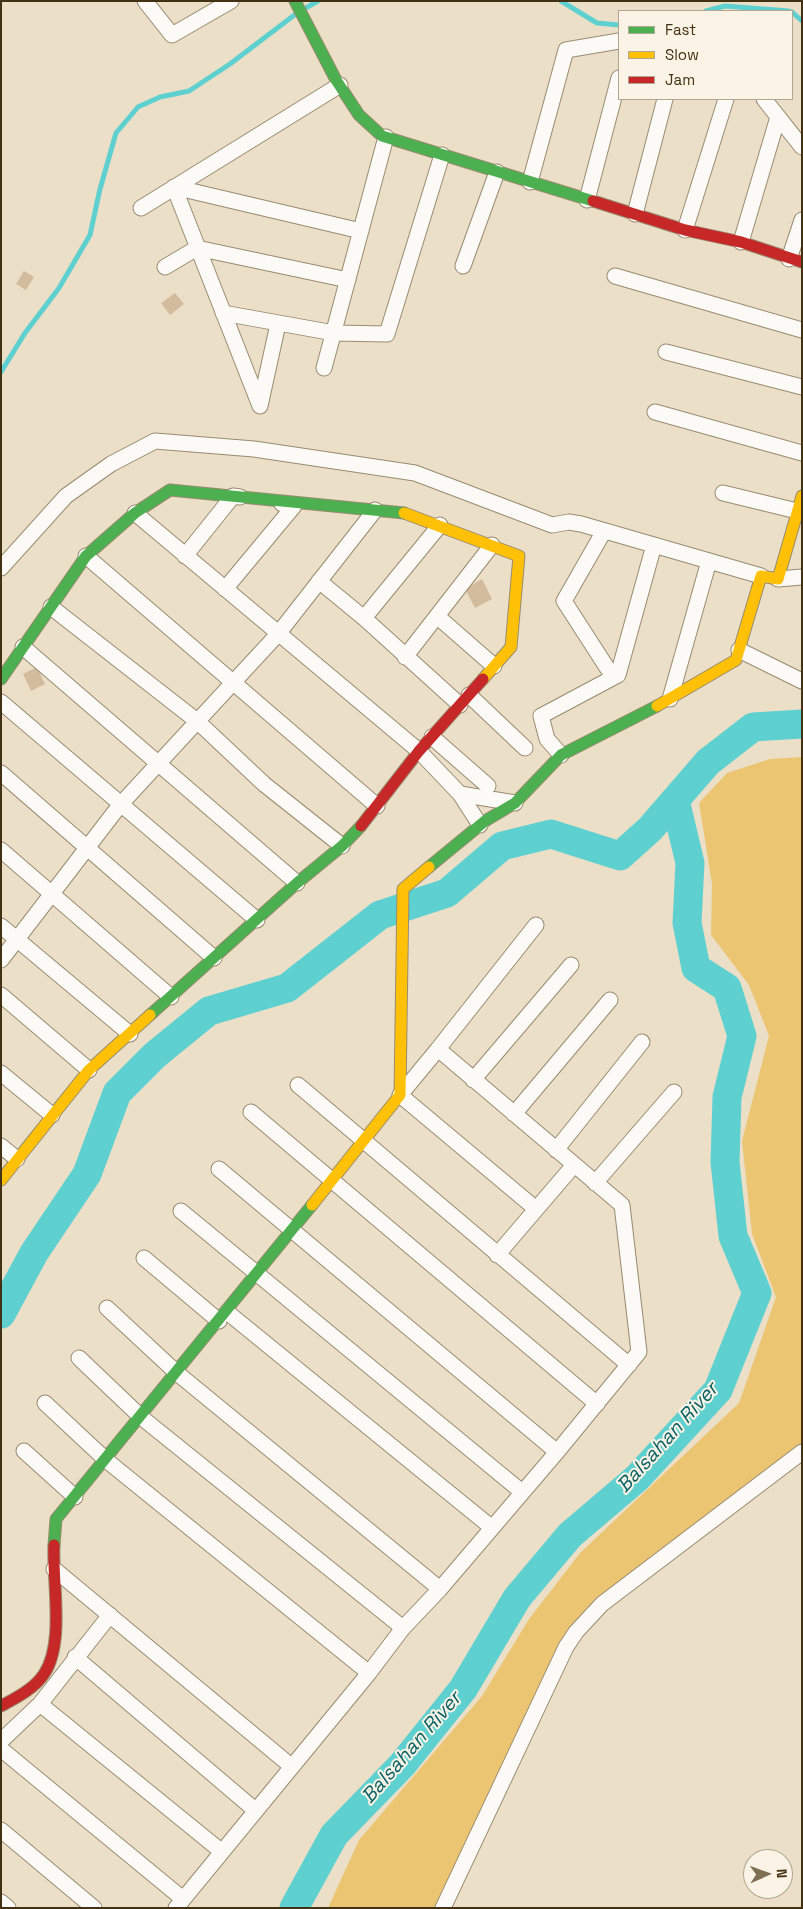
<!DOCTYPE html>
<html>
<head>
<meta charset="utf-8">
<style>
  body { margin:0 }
  #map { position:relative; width:803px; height:1909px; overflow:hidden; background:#ecdfc8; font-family:"Space Grotesk",sans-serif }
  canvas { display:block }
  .frame { position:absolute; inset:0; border:2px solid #423213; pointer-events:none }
  .legend { position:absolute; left:618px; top:10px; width:175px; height:90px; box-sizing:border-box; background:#fbf3e5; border:1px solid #b1a691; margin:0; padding:6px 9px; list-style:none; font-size:15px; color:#423213 }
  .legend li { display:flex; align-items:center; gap:10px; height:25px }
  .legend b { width:25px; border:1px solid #b1a691 }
  .north { position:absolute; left:743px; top:1849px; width:50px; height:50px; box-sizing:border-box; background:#fbf3e5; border:1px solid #b1a691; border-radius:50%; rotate:88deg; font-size:14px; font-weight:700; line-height:20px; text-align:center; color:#423213 }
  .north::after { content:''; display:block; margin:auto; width:18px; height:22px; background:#7e6f52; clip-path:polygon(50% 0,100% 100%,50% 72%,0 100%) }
</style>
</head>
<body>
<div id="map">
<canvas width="803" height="1909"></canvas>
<div class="frame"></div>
<ul class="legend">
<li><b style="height:6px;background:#4caf50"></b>Fast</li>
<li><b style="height:6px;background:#ffc107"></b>Slow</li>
<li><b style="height:6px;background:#c62828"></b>Jam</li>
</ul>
<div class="north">N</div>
</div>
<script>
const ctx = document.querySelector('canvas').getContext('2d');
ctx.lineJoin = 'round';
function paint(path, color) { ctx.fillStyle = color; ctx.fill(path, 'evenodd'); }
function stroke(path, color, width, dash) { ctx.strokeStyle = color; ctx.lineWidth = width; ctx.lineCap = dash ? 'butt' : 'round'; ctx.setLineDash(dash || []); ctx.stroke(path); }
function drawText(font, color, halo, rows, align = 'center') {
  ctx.font = font + ' "Space Grotesk",sans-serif'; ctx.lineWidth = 4; ctx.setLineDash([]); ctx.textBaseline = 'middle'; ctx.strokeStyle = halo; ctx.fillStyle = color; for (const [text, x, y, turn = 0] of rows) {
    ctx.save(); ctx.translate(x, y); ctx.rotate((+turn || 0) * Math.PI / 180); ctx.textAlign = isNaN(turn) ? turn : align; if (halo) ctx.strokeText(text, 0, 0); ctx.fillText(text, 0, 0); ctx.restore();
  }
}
paint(new Path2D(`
  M802,757v698l-211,160 -34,50 -113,243h-116l31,-68 123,-144 47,-77 51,-66 159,-150 37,-106 -24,-63 -10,-93 27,-105 -20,-51 -38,-50 1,-51 -13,-81 28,-30 43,-14z`), '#ecc573');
stroke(new Path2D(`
  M561,1l36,22 22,2
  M304,9l14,-8
  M706,11l19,-5 64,5
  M792,12l10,9
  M1,372l24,-39 34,-45 31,-53 10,-46 16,-56 22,-26 22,-10 29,-6 41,-27 67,-51`), '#5fd0d0', 5);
stroke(new Path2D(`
  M1,1314l33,-61 53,-79 30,-81 38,-38 54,-44 78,-23 93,-73 67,-22 55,-47 49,-12 69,22 30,-27 58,-67 45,-35 49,-3
  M294,1908l40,-73 68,-70 61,-76 54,-91 53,-63 67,-57 81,-88 39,-97 -24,-57 -8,-74 2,-65 15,-61 -15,-48 -31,-20 -9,-45 3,-60 -15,-63`), '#5fd0d0', 29);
paint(new Path2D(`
  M24,271l10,6 -8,13 -10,-6z
  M175,293l9,11 -14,11 -9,-12z
  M482,579l10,20 -17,9 -10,-19z
  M37,667l8,17 -14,7 -8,-17z`), '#d3bb9e');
const street = new Path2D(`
  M145,1l27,34 59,-34
  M764,99l38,48
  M530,182l36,-132 53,-9
  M174,187l86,219
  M174,187l187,44
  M587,200l32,-122
  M141,208l199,-123
  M635,214l30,-115
  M685,230l41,-131
  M741,242l37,-125
  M789,259l13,-39
  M463,266l34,-94
  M165,267l32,-19 151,32
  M615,276l187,54
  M223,313l111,20 53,1 55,-179
  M666,352l136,35
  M324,368l62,-231
  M260,406l18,-82
  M655,412l147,41
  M723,493l74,18
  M135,513l284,238 41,43 20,31
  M604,531l-40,70 49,76
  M86,556l291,250
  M185,556l48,-60 7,1
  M1,568l65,-72 45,-32 44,-23 99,8 161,24 137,52 17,-3 12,2 180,52
  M778,579l24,-2
  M319,581l45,37 96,87
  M225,589l69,-83 -12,-2
  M51,607l146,114 67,63 78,62
  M438,617l56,49
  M364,618l76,-93
  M23,647l274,236
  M739,650l63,31
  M405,657l87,-112
  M469,695l56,53
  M670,699l39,-138
  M1,702l256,218
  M432,737l56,49
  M561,755l-14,-16 -6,-23 77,-41 36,-130
  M1,773l213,185
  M460,794l55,9
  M1,850l170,147
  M1,926l129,108
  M1,960l119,-155 158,-171 97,-124
  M1,995l88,75
  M438,1049l98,-124
  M1,1073l51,42
  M473,1080l98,-115
  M298,1085l331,280
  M251,1112l346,292
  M514,1114l96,-114
  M1,1146l16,13
  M556,1150l86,-108
  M219,1169l338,283
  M595,1183l79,-91
  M181,1211l341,281
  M497,1255l77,-90
  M144,1258l75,63
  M107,1308l70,65 263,216
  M227,1312l264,215
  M79,1358l62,59 262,211
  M45,1403l61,57 263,213
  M24,1451l51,46
  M54,1569l237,197
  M75,1657l180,153
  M40,1704l181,147
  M1,1741l39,-37 70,-89
  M1,1749l182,150
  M1,1830l93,78
  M1,1902l7,6
  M176,1908l193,-235 34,-45 37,-39 117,-137 82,-100 -17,-147 -184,-156 -38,46 136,114
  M443,1908l123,-261 10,-15 26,-28 200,-152`);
const fast = new Path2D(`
  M295,1l41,79 23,35 23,21 211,65
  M1,679l85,-123 49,-43 35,-23 234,23
  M429,867l56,-46 30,-18 46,-48 96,-49
  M150,1015l147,-132 45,-37 19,-20
  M54,1545l2,-26 256,-314`);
const slow = new Path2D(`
  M404,513l115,43 -8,91 -28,32
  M657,706l79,-46 25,-84 17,3 24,-83
  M1,1180l88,-110 61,-55
  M312,1205l88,-110 3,-206 26,-22`);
const jam = new Path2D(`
  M593,201l92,29 56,12 61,20
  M361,826l58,-75 64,-72
  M1,1706c15,-8 33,-17 43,-32 21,-31 8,-92 10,-129`);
stroke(street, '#988b70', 17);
stroke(fast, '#988b70', 13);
stroke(slow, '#988b70', 13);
stroke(jam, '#988b70', 13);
stroke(street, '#fcfaf7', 15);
stroke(fast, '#4caf50', 11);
stroke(slow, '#ffc107', 11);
stroke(jam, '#c62828', 11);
drawText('italic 20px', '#096267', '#fbf3e5', [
  ["Balsahan River",668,1438,-48],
  ["Balsahan River",412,1748,-49]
]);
</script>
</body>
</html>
